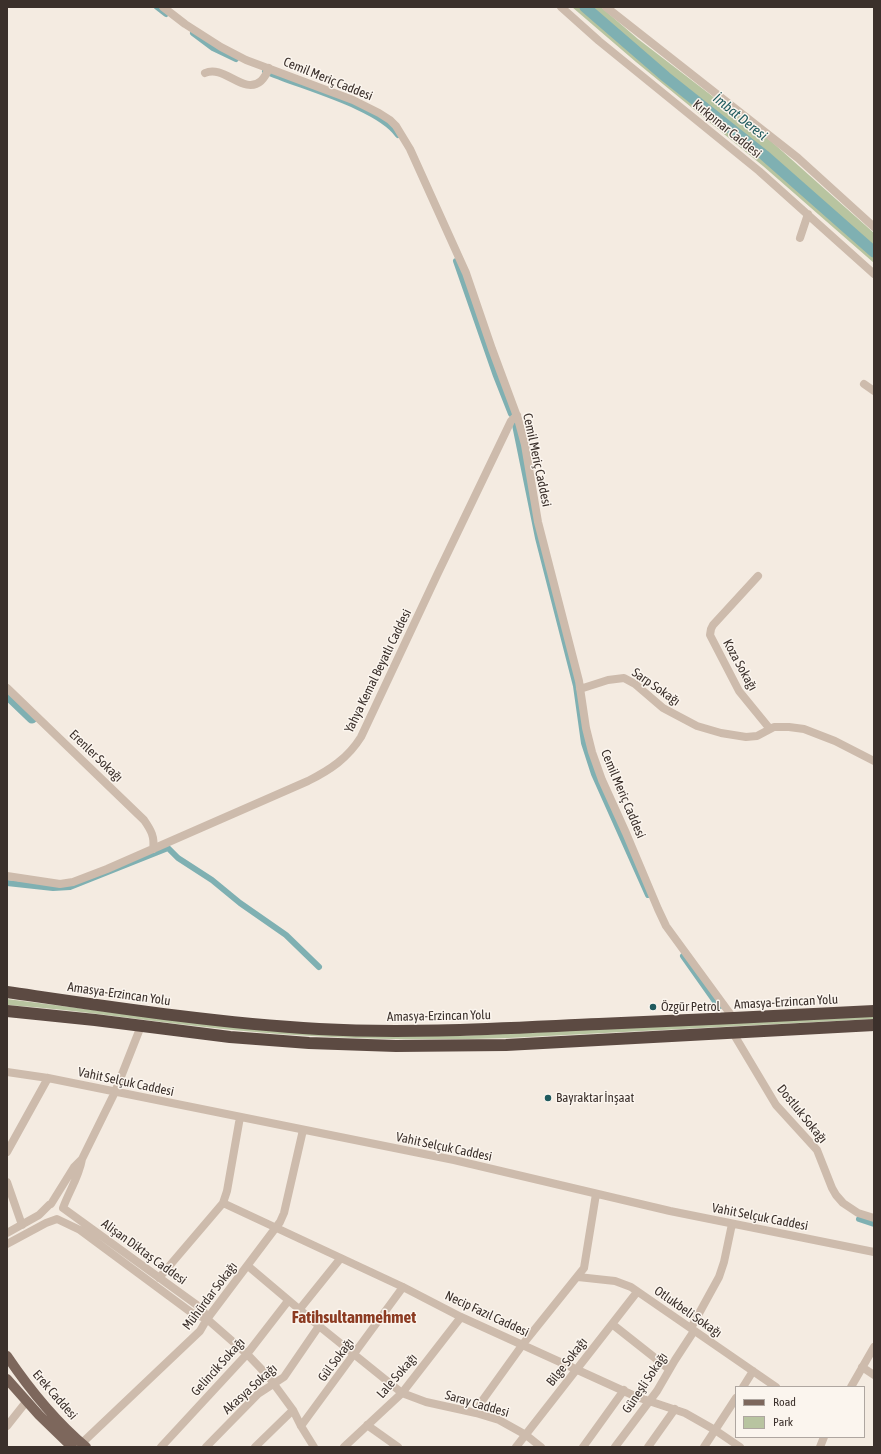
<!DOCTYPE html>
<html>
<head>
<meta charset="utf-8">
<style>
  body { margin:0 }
  #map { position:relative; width:881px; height:1454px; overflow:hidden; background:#f4ebe1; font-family:"Asap Condensed",sans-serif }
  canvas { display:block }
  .frame { position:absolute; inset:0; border:8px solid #3b302b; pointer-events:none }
  .legend { position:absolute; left:735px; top:1386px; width:130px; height:52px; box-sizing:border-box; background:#fbf5ee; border:1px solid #aea6a0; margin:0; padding:5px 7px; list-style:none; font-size:12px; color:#3b302b }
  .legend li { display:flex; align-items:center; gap:8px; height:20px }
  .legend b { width:20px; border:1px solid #aea6a0 }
</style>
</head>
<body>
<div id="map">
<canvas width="881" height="1454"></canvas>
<div class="frame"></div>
<ul class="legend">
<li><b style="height:5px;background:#7d675c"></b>Road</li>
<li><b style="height:11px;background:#b8c4a0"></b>Park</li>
</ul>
</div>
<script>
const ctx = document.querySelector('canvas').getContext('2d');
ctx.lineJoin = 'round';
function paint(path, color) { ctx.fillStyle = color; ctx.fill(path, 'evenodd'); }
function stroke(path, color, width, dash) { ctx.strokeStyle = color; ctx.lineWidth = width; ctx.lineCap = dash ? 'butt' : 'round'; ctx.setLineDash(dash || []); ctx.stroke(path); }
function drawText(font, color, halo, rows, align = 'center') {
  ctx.font = font + ' "Asap Condensed",sans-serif'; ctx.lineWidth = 3; ctx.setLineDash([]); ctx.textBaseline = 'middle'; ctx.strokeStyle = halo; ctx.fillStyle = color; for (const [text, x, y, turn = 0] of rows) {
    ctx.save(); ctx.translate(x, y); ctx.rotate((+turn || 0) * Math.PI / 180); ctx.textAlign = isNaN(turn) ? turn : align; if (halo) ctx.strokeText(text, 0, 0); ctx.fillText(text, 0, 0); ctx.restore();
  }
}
paint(new Path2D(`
  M572,7h29l37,32 134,103 102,91v30l-111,-97 -127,-104z
  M7,999l126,16 328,21 413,-21v4l-366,19c-92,3 -183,1 -275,-8 -76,-7 -150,-20 -226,-25z`), '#b8c4a0');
stroke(new Path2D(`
  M157,7l9,7
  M193,33l20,15 23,11
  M265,71c33,15 113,35 133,64
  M456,261l40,115 15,38
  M515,425l23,113 38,148 8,57 10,31 54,121
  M7,883l46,5 17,-1 98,-39 10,10 34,22 28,23 46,32 33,32
  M683,956l36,51
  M859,1219l15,5`), '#7fb0b2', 6);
stroke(new Path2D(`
  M585,7l81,70 98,78 110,97
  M7,694l25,24`), '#7fb0b2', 11);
stroke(new Path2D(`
  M163,7l22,17 36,23 25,13 107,40 26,13 11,7 6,6 14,23 56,124 26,76 26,70 7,26 13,77 41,159 7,47 6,24 10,28 24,53 32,76 8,17 68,93
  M561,7l38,34 160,130 115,103
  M606,7l192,151 76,69
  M205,73c19,-9 39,23 56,8 3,-3 6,-8 8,-13
  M800,238l8,-24
  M864,384l10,7
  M758,576l-45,49 -2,4 -1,6 29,56 31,38
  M7,688l137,132c7,10 11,17 9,29
  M580,689l28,-9 16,-2 11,6 28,24 34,18 24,7 25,4 11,-1 17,-9h15l15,2 31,12 39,20
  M7,876l53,8 13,-2 34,-13 201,-88c22,-11 40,-23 53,-44l76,-162 74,-154 6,-6
  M733,1033l43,72 41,45 15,38 4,7 7,8 15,10 16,5
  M7,1072l41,6 406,82 216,51 204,41
  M7,1152l41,-74
  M82,1159c-3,18 -13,32 -19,49l138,100 3,4 3,7 40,35 21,22 25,34 8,16 13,21
  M7,1182l15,43
  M223,1203l180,84 58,30 176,80 48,16 30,17 25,17
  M51,1204l23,-37 8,-8 33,-67 26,-66
  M7,1233l32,-18 10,-10
  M7,1244l39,-21 11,-4 23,11 112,83 15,6
  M248,1266l71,60 83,67 24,9 50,11 23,7 27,15 15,12
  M578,1277l37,4 16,6 145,100
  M159,1278l64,-75 4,-12 13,-74
  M299,1310l41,-51
  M612,1324l57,45
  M691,1328l28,-51 5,-15 8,-38
  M862,1367l12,8
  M743,1387l10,-16
  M851,1387l23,-40
  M476,1413l6,-12 41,-57 61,-76 12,-74
  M367,1425l31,22
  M7,1426l19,-24
  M301,1426l102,-139
  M82,1443l118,-112 7,-12 73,-97 4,-9 19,-83
  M161,1447l86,-93 41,-53
  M206,1447l52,-53 26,-17 35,-51
  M255,1447l38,-37
  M344,1447l58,-54 59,-76
  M516,1447l121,-155
  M583,1447l41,-57
  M615,1447l42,-56 18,-31 19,-29
  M648,1447l27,-38
  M704,1447l32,-49
  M820,1447l4,-10`), '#cdbbac', 8);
stroke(new Path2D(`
  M7,1356c23,34 48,65 79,91
  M7,1379l32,36 33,32`), '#7d675c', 10);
stroke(new Path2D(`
  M7,992c104,15 208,31 312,37 94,5 187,-1 280,-5 92,-4 183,-8 275,-13
  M7,1011l88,9 135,17 79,6 87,3 110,-1 368,-20`), '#5c4a42', 12);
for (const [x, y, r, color] of [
  [653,1007,4,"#1f5a5e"],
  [548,1098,4,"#1f5a5e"]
]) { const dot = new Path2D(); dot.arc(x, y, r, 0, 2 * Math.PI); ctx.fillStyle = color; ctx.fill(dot); stroke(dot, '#fbf5ee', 1.5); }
drawText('13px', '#3b302b', '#fbf5ee', [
  ["Cemil Meriç Caddesi",328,79,22],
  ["Kırkpınar Caddesi",727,129,39],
  ["Cemil Meriç Caddesi",537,460,78],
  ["Koza Sokağı",740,665,61],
  ["Yahya Kemal Beyatlı Caddesi",378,671,-64],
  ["Sarp Sokağı",656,687,35],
  ["Erenler Sokağı",96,756,44],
  ["Cemil Meriç Caddesi",623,794,67],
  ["Amasya-Erzincan Yolu",119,994,8],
  ["Amasya-Erzincan Yolu",786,1002,-3],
  ["Amasya-Erzincan Yolu",439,1016,-1],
  ["Vahit Selçuk Caddesi",126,1082,12],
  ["Dostluk Sokağı",802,1114,51],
  ["Vahit Selçuk Caddesi",444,1147,12],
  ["Vahit Selçuk Caddesi",760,1217,11],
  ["Alişan Diktaş Caddesi",144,1252,36],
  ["Mühürdar Sokağı",210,1296,-53],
  ["Otlukbeli Sokağı",688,1312,35],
  ["Necip Fazıl Caddesi",487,1314,25],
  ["Gül Sokağı",336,1360,-53],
  ["Bilge Sokağı",567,1362,-52],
  ["Gelincik Sokağı",218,1367,-48],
  ["Lale Sokağı",397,1376,-49],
  ["Güneşli Sokağı",645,1383,-56],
  ["Akasya Sokağı",250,1389,-42],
  ["Erek Caddesi",55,1395,49],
  ["Saray Caddesi",477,1404,16]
]);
drawText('13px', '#3b302b', '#fbf5ee', [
  ["Özgür Petrol",661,1007],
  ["Bayraktar İnşaat",556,1098]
], 'left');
drawText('italic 14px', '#1f5a5e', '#fbf5ee', [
  ["İmbat Deresi",740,117,39]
]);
drawText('bold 17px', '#8c3b22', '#fbf5ee', [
  ["Fatihsultanmehmet",354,1318]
]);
</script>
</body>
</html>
